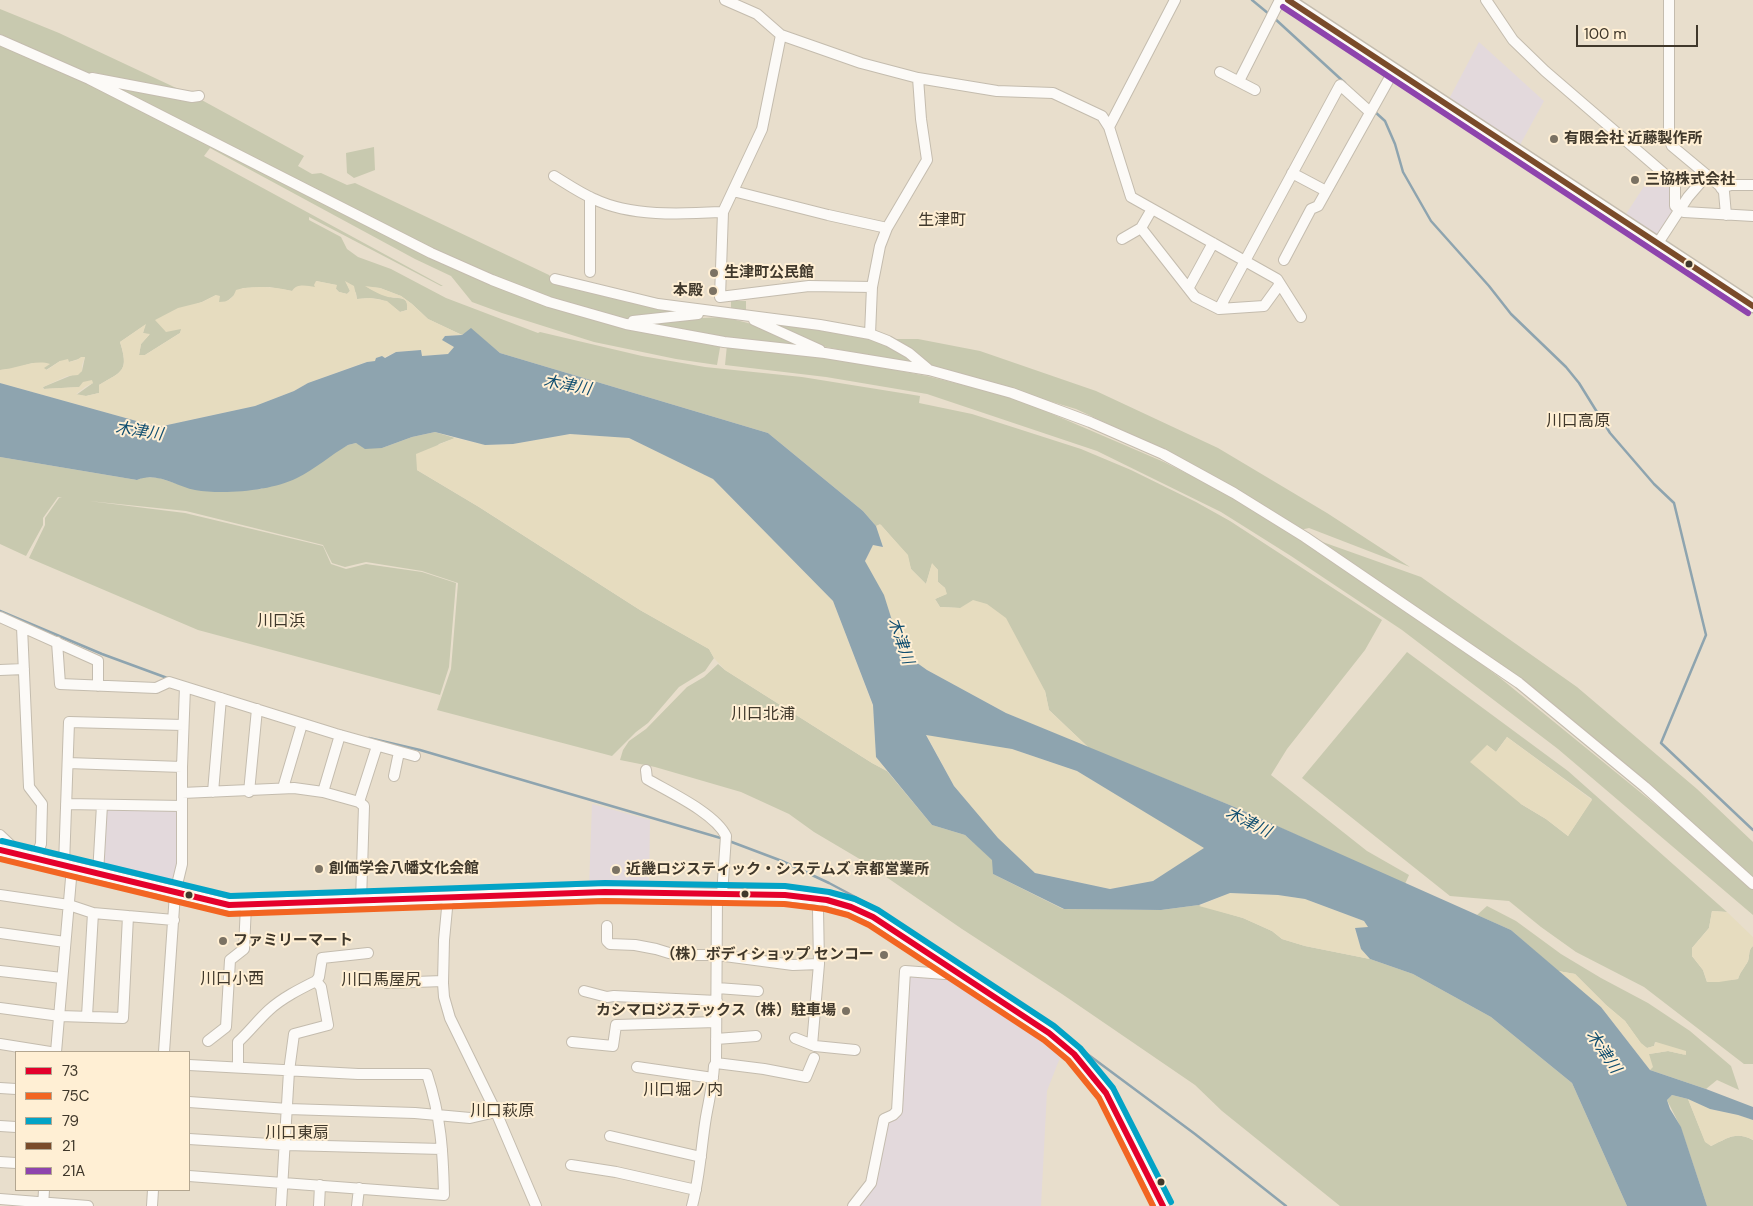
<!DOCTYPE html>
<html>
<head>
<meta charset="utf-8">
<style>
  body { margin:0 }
  #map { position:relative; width:1753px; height:1206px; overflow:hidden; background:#e8decc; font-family:"DM Sans",sans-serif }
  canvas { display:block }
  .legend { position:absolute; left:15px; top:1051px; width:175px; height:140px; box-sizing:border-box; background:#ffefd4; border:1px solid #b3a690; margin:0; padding:6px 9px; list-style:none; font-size:15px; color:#40382b }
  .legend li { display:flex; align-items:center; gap:10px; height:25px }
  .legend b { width:25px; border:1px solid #b3a690 }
  .scale { position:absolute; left:1576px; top:25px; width:122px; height:22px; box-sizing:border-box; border:2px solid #40382b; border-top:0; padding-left:6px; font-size:15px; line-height:18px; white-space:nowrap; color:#40382b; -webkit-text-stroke:4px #ffefd4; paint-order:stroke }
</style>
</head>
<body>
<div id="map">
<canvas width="1753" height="1206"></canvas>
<ul class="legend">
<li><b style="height:6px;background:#e4002b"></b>73</li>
<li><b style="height:6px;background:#f26522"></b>75C</li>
<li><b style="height:6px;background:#03a3c6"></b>79</li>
<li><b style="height:6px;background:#7a4b2a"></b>21</li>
<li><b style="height:6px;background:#8e44ad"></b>21A</li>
</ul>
<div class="scale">100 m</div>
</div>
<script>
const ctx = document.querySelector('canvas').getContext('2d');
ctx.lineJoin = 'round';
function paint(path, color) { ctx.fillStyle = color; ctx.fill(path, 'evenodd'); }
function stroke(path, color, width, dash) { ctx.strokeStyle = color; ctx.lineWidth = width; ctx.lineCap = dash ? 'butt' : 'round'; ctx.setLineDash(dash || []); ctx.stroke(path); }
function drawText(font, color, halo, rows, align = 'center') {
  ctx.font = font + ' "DM Sans","Noto Sans JP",sans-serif'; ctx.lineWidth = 4; ctx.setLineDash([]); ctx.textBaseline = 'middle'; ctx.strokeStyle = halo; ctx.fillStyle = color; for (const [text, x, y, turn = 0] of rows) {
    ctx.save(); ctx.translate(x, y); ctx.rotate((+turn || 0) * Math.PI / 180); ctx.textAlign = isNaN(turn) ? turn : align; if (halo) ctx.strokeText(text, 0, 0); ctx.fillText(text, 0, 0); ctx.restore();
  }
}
paint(new Path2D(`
  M1479,42l65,59 -24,44 -71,-46z
  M1654,171l17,11 1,32 -15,21 -31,-21z
  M592,804l58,16 -1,67h-60z
  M110,809l65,1 5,4v51l-8,19 -65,-14 -3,-4 2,-54z
  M909,975l44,3 59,39 49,38 -14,36 -6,115h-184l17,-21 13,-62 11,-6 2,-7z`), '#e3d9dc');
paint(new Path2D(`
  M0,9l59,24 130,61 -97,-22 -4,3 -88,-41z
  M0,40l522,255 199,47 -4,23 -41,-6 -82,-17 -92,-29 -30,-11 -21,-26 -36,-17 -205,-111 -6,8 239,130h-2l-132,-69v3l32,17 6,12 11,8 33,12 55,29 92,35 2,-1 102,24 63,11 97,10 118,19 -1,7 53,11 109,35 50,21 65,32 34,19 152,99 -17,30 -78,99 -16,26 96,76 42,24 -4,9 -168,-76 -148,-60 -40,-38 -4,-19 -85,-83 -20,-1 -5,-8 11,-5 -1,-6 -7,-6v-12l-6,-6 -6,20 -15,-15 -4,-14 -26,-30 -5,1 -13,-15 -95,-78 -268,-80 -29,-24 -9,6 -34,-16 -16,-15 -11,-8 -21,-8 -13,-1c6,3 13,7 20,9 9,4 23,-2 20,14l-7,2c-16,-14 -22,-15 -43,-13l-1,-6 -10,-11 4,9 -3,3 -8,-2 -3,-3v-4l-20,-4v6l-24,4 -23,-4 -26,1 -17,14h-7l-3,-7 -14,7 -11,4 -11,27 -35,22h-6l2,-11 8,-9 -6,-2 2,-8 -25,17c9,29 3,29 -21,43v8l-13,3 -10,-1 17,-12 -13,4 -36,2 -1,-2 39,-16 3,-14 -16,5 -9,-1 -14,9 -13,-7 -21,6 -12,1z
  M98,78l100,20 106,58 -6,10 14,8 9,-1 26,12 8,-2 194,92 5,6 140,31 -74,7 -68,-19 -65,-25 -78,-36 -157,-83z
  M374,147l1,23 -21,8 -7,-5 -1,-20z
  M731,301h15v12l-15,-3z
  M724,317l24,6 67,25 -87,-11 -85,-13 59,-6z
  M759,319l110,17 15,6 35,23 -93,-18z
  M891,339h27l62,12 116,40 122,57 109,65 83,54 -101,-39 -9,2 -134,-79 -90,-42 -145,-43z
  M727,345l99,12 101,19 88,22 149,64 64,32 72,44 112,75 87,64 217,177 37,33v28l-195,-166 -156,-119 -111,-74 -70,-44 -124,-61 -170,-57 -101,-17 -101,-12z
  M435,432l20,6 -16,6 -22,26 62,37 161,103 69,39 5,9 -9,13 -26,16 -31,36 -12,9 -24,24 -175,-46 14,-41 7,-86 -36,-12 -56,-9 -21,5 -13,-4 -9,-18 -137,-34 -97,-10 96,12 138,33 8,18 15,5 20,-5 56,8 34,11 -7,84 -9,28 -242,-65 -169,-72 16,-33v-7l14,-20h3l-4,-1 -15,21v7l-17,31 -26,-12v-87l137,23 7,-3 15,1 34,11 11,2h29l28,-2 87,-44 8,-2 26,5 30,-11z
  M1317,540l104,37 156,110 120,102 56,53v35l-37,-34 -196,-165z
  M1407,652l161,119 159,141 -15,-1 -3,17 -17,20v8l11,14 4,12 31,-3c2,-7 7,-12 10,-18 2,-6 0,-11 5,-15v118h-9l-100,-77 -68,-35 -35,-25 -32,-26 -59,-5 -148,-118zM1507,737l85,62 -24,37 -22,-17 -25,-15 -34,-59 9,7z
  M718,664l7,6 147,93 15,8 45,54 33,10 28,25v14l70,35 98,1 38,-5 44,13 29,13 10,8 23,7 65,13 43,15 78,43 81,66 55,123h-287l-118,-95 -27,-26 -133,-91 -100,-65 -99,-68 -49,-29 -25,-18 -48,-22 -86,-25 -35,-7 3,-10 6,-9 17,-12 41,-42 17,-10z
  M1487,906l29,15 45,33 40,24 47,25 42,28 41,35 8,24 -22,-10 -11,9 -56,-19 -1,-16 19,-3 18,4 -31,-13 -1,4 -7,2 -6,-4 -16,-23 -19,-16 -31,-31 -17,-3 -47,-41 -34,-15z
  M1672,1095l16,4 17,42 6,5c17,-8 25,-15 42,-6v66h-46l-26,-78 -14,-28z`), '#c8c9af');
paint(new Path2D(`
  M316,281l21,4 -1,4 3,3 8,2 3,-3 -5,-10 9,5 3,13 13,-1 17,3 13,11 7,-2c2,-16 -10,-11 -19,-13 -8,-2 -16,-7 -23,-11l15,2 21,8 11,8 16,15 34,16 -17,1 -2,4 11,7 -6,7 -26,2 -1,-6 -25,2 -20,9 -10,1 -58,21 -14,8 -39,15 -97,21 -158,-44v-13c16,-1 34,-11 50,-6l-6,4 3,2 13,-9 8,-2 1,3 8,-2 4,-3h4l-3,8v6l-4,4 -11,1 -24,11v2l36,-2 4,-5 9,-2 1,3 -8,4 -9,7 10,2 13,-3v-8c24,-14 30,-14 21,-43l26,-18 -3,9 7,1 -9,10 -2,11h6l35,-22 1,-4 -15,3 -11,-12 23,-12 24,-6 14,-7 4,1 -1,6c9,0 14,-3 17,-12 17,-5 39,-3 56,1 5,-8 15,-5 23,-4l-1,-2z
  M570,434l59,4 84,41 120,122 40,105 3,51 11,14 -15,-8 -147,-93 -11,-12 -5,-9 -69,-39 -161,-103 -62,-37 -1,-16 39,-16 30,7 28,-1z
  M880,524l28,31 3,14 15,15 6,-21 6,7v12l7,6 2,6 -12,5 5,8 20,1 13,-8 14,4 19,14 39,73 4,19 40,38 -83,-35 -79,-43 -21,-15 -41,-94 8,-16 10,2 -7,-21z
  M926,734l86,15 65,22 128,77 -52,33 -43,8 -75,-16 -37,-35 -44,-52z
  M1507,737l85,63 -24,36 -22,-17 -25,-15 -51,-42 17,-17 9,7z
  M1229,893l49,2 27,4 59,22 4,6 -13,2 6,20 9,10 -65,-13 -23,-7 -10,-8 -29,-13 -44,-12z
  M1712,911l15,1 26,25v9c-5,4 -3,9 -5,15 -3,6 -8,11 -10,18l-19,3h-12l-4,-12 -11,-14v-8l17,-20z
  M1558,971l17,3 31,31 19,16 16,22 6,5 7,-2 2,-4 30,9v4l-18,-4 -19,3 4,13 -3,3 -49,-63z
  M1688,1099l22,10 28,6 15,5v20c-17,-9 -25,-2 -42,6l-6,-4z`), '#e6dcbf');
paint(new Path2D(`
  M471,328l29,25 268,80 95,78 13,15 7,21 -10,-2 -8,16 19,34 11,35 11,25 21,15 79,43 231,95 274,122 90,77 49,63 56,19 47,18v13l-15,-5 -28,-6 -22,-10 -16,-4 -5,5 3,9 11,18 26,79h-80l-55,-123 -81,-66 -78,-43 -43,-15 -9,-10 -6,-21 13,-1 -4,-6 -59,-22 -27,-4 -48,-2 -31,12 -38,5 -97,-1 -71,-35 -1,-14 -27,-25 -33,-10 -56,-68 -3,-52 -40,-104 -120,-122 -84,-41 -59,-4 -57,10 -28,1 -50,-13 -23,5 -30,11 -17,1 -9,-6 -8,2c-17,10 -33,24 -51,33 -26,13 -74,17 -102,12 -19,-4 -39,-19 -58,-10l-137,-23v-74l158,44 97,-21 39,-15 14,-8 59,-21 8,-1 1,-3 6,-2 3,2 11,-6 25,-2 1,6 26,-2 6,-7 -12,-7 3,-4 17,-1zM926,735l86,14 65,22 127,77 -51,33 -43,8 -75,-16 -37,-35 -44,-52z`), '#8ea4af');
stroke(new Path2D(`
  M1252,0l17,14
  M1273,17l72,66
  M1374,111l11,10 10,23 8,28 28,49 58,65 22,28 55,53 13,16 31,50 44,51 20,19 32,132 -45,108 92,87
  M0,611l102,43 68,25
  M369,738l51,12 304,89
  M729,841l53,20 47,22 49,26 166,113
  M1055,1030l140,104 91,72`), '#8ea4af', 2.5);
const minor = new Path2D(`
  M725,0l32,14 24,21 80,28 57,15 79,13 56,2 49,23 7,11 22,70 146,82 24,38
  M1486,0l27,40 32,31 130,112v23l9,6 69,4
  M1669,0v139l3,7 48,40 4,6 2,23
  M0,40l89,39 342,174 61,27 57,22 77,22 98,18 101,11 104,17 83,23 78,29 73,32 71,39 71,44 214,146 126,104 108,97
  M1220,72l35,18
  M92,78l100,19 7,-1
  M1239,81l41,-81
  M1109,127l66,-127
  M1292,173l34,18
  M554,176c13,8 26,17 40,23 37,18 89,15 129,13
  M1721,188l10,-3h22
  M733,191l95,24 59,13
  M590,197v75
  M1141,228l54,69 24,12 45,-3 16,-22
  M1122,239l19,-11 11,-19
  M1658,243l30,-46 19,-22
  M1284,260l27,-51 7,-3 76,-136
  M555,279l103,25 162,21 50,9 18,7 21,12 19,16
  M1189,287l24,-44
  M720,297l3,-85 39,-83 19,-94
  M720,297l89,-11 63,1
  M1219,309l121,-224 30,27
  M754,320l66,30
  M633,321l65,-7
  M870,334l2,-47 8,-41 7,-18 40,-68 -6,-41 -3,-41
  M0,617l98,44v25
  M22,627l7,160 13,17 -1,40 -6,14
  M57,642l3,42 96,4 13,-6 167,52 79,22
  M0,670l24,-1
  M68,763l114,4
  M646,770l1,9c22,13 68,34 79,57l-4,59
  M394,776l5,-24
  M283,788l19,-64
  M213,792l8,-94
  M249,792l8,-83
  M323,792l17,-57
  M182,793l112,-5 29,4 36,10 5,4 -3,95
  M359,802l18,-56
  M66,804l116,2
  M0,835l20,19
  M64,865l5,-143 114,3
  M98,874l4,-69
  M0,895l69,10 24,8 81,7
  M448,898l-4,42 -1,43 1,14 6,21 46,94 40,94
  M607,926v15l3,3 25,1 21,4 13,4 16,2h32l76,10 26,-1 -1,-55
  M0,933l65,9
  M0,971l62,7
  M316,981l3,-4 3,-19 46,-5
  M387,983l56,-2
  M717,988l41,3
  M584,991l23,6 7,-1 103,5
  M0,1008l60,8 63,2 5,-102
  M87,1016l6,-103
  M795,1038l20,8 40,4
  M716,1039l40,-3
  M208,1041l18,-14 4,-67 14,-11 2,-44
  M572,1042l41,4 3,-21 100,-3
  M0,1044l50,8
  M812,1045l7,-81
  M56,1052l16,-185
  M164,1052l11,-159 7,-29v-97l3,-80
  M716,1063l48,6 42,8 8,-19
  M189,1065l169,9h69c14,43 16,77 17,121l-255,-19
  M238,1067v-25c11,-10 20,-22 31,-32 13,-12 31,-21 47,-29l5,6 7,38 -34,9 -5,37 -8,135
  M637,1067l76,11
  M0,1088l16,1
  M189,1102l99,7 127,4 55,5 26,-6
  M0,1126l16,1
  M610,1136l91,21
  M189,1139l97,6 156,4
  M0,1162l16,1
  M571,1165l45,7 80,18
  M0,1199l88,7
  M43,1206l1,-16
  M152,1206l1,-16
  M319,1206l1,-21
  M357,1206l2,-18
  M692,1206c8,-29 9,-59 14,-89 3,-17 7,-33 8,-51l2,-3 1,-168
  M853,1206l18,-23 13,-64 9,-4 4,-4 8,-140 40,3 11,-3`);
const major = new Path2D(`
  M1288,0l465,306
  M0,850l229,55 376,-13 117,3h63l42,5 24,7 22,10 176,116 25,21 32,39 57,113`);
stroke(minor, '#c4bcae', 12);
stroke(major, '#c4bcae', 15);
stroke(minor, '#fcfaf7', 10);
stroke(major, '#fcfaf7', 12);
stroke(new Path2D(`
  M0,850l229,55 376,-13 180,3 42,5 24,7 22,10 176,116 25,21 32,39 57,113`), '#e4002b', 6);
stroke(new Path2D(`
  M0,859l229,55 376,-13 179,3 41,5 23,6 21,10 175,115 24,20 31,38 54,108`), '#f26522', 6);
stroke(new Path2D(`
  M2,841l228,55 375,-13 180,3 44,6 26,7 23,11 176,116 26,22 33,40 58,114`), '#03a3c6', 6);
stroke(new Path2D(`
  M1288,0l465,306`), '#7a4b2a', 6);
stroke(new Path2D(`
  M1283,7l465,306`), '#8e44ad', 6);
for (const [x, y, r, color] of [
  [1554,139,5,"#7b7263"],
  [1635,180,5,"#7b7263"],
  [1689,264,4.5,"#40382b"],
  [714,273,5,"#7b7263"],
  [713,291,5,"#7b7263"],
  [319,869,5,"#7b7263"],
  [616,870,5,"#7b7263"],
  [745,894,4.5,"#40382b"],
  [189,895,4.5,"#40382b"],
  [223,941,5,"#7b7263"],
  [884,955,5,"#7b7263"],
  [846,1011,5,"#7b7263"],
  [1161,1182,4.5,"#40382b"]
]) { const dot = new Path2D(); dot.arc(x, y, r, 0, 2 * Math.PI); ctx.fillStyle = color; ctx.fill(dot); stroke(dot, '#ffefd4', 2); }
drawText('bold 15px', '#40382b', '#ffefd4', [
  ["有限会社 近藤製作所",1564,139],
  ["三協株式会社",1645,180],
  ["生津町公民館",724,273],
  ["本殿",703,291,"right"],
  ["創価学会八幡文化会館",329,869],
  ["近畿ロジスティック・システムズ 京都営業所",626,870],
  ["ファミリーマート",233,941],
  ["（株）ボディショップ センコー",874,955,"right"],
  ["カシマロジステックス（株）駐車場",836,1011,"right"]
], 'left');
drawText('16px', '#40382b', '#ffefd4', [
  ["生津町",942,221],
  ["川口高原",1578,422],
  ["川口浜",281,622],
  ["川口北浦",763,715],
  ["川口小西",232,980],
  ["川口馬屋尻",381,981],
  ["川口堀ノ内",683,1091],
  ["川口萩原",502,1112],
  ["川口東扇",297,1134]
]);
drawText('italic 16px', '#104e70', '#ffefd4', [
  ["木津川",567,386,10],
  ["木津川",139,432,8],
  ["木津川",900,641,71],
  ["木津川",1248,823,26],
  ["木津川",1603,1052,56]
]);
</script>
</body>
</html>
